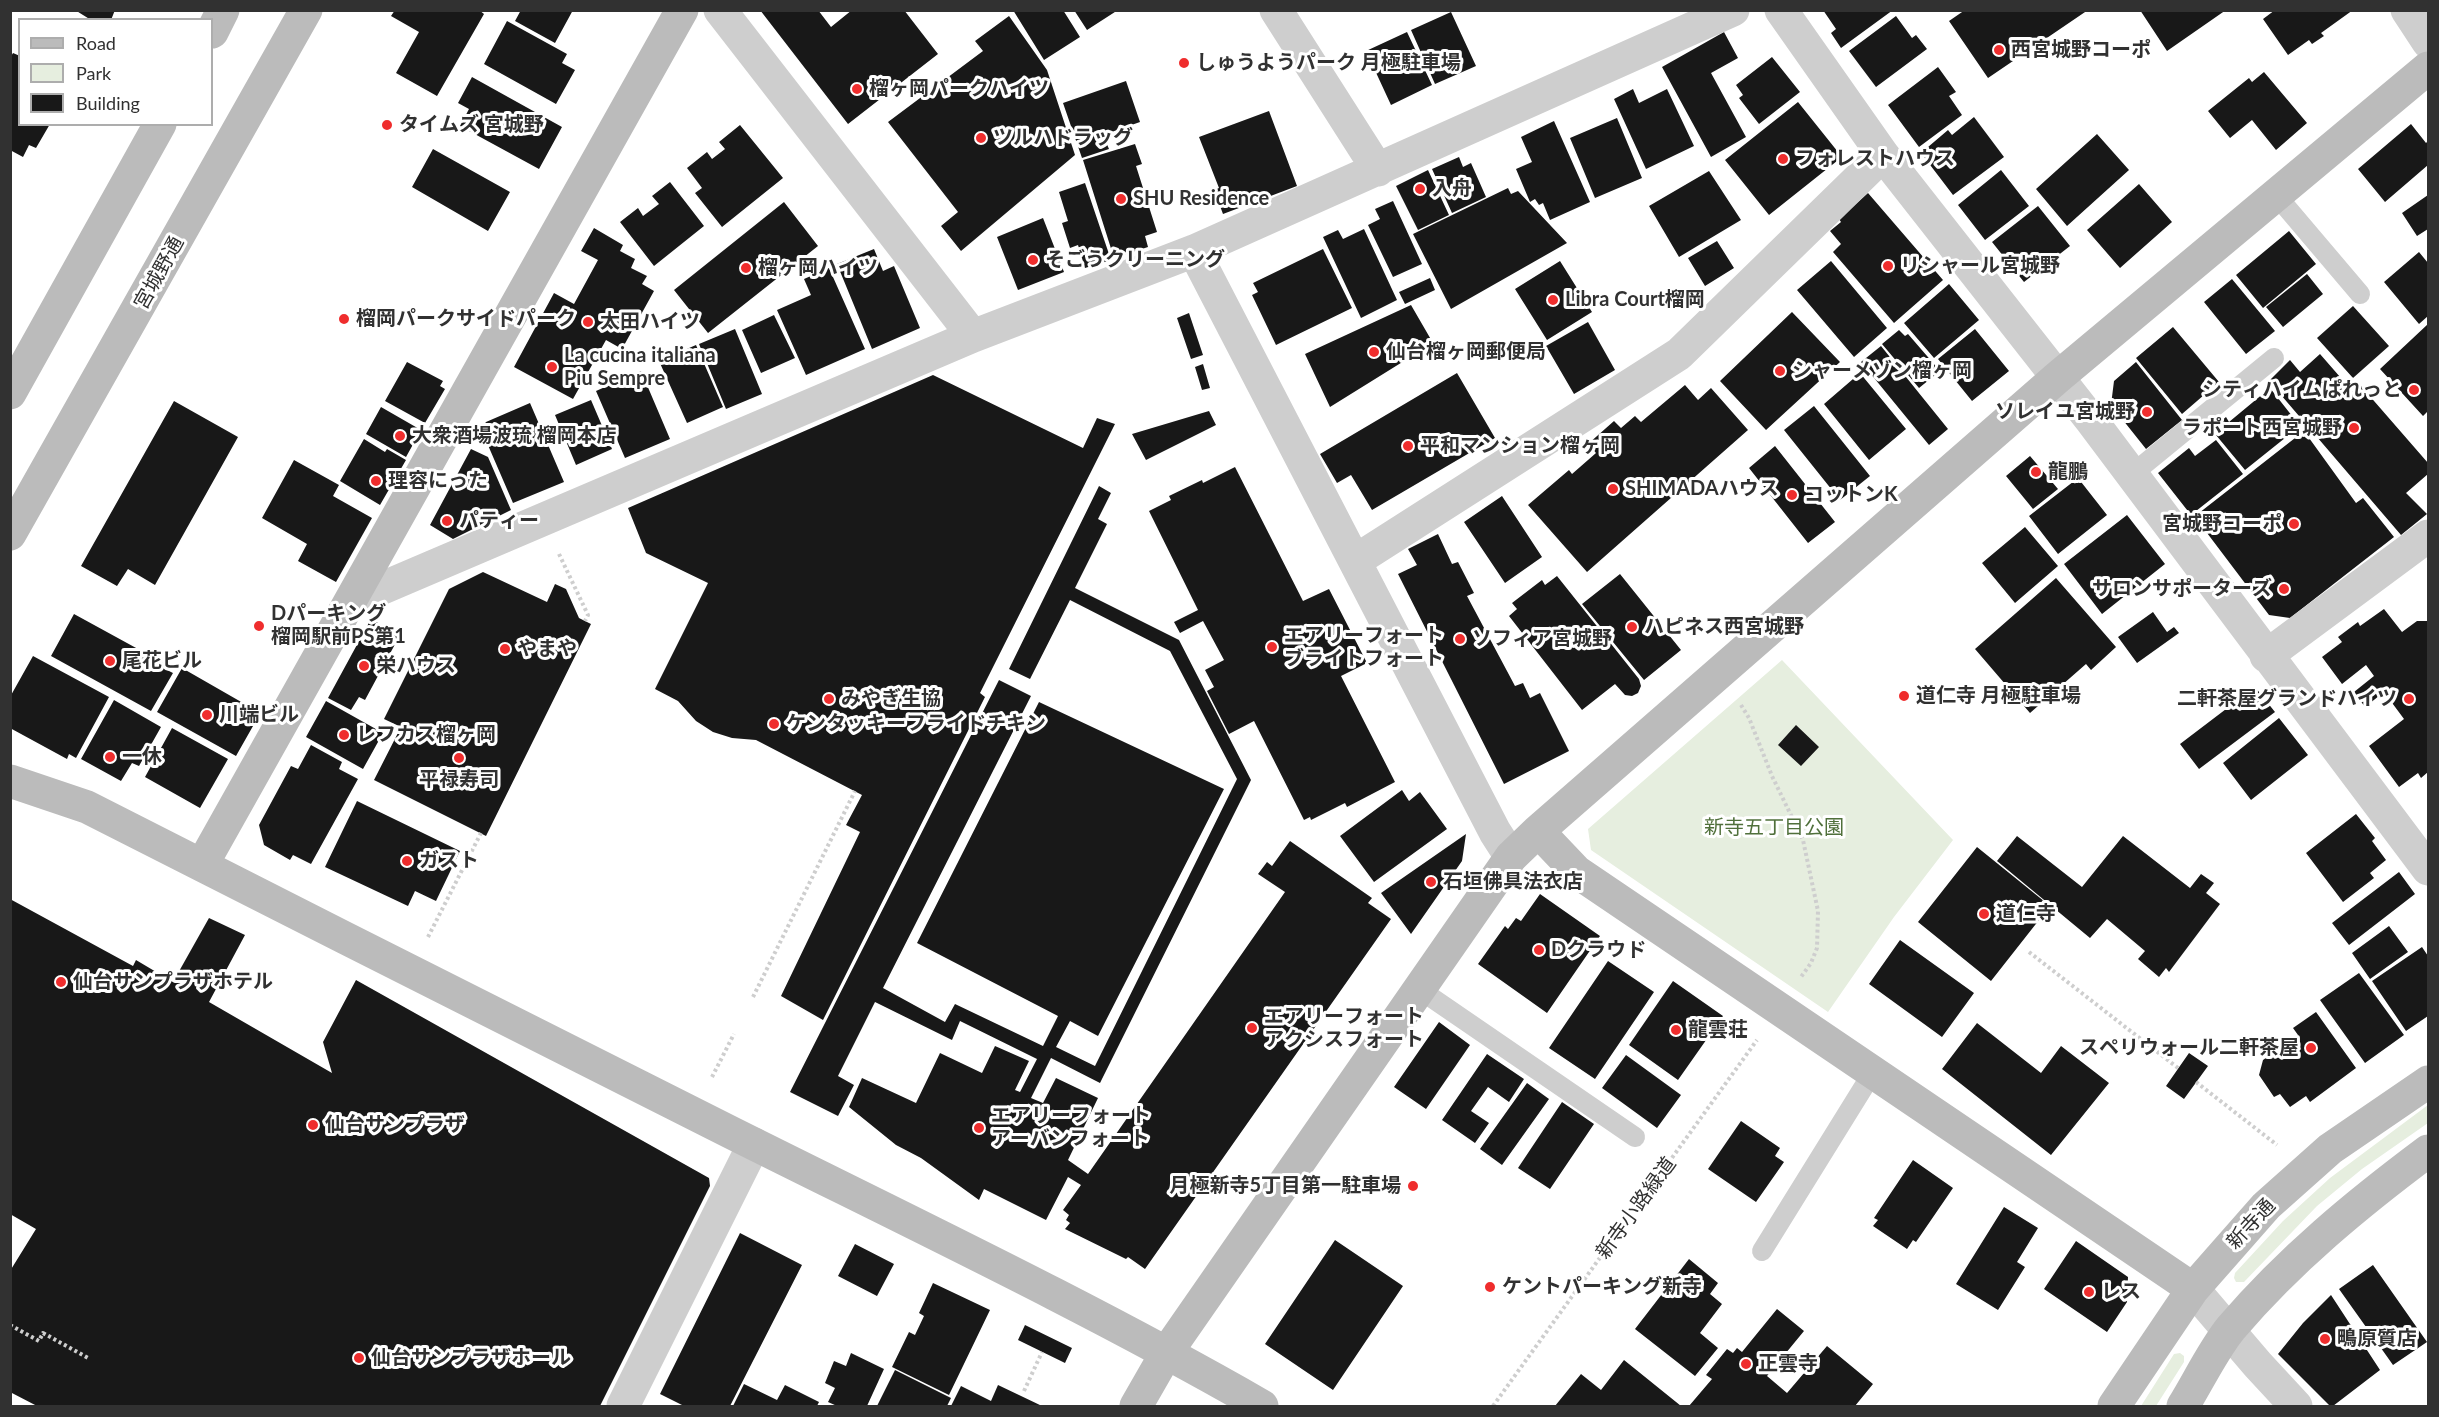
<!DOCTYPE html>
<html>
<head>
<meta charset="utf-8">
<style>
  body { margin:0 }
  #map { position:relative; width:2439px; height:1417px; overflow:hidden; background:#fff; font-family:Lato,sans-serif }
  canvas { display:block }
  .frame { position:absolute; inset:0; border:12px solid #313131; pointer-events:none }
  .legend { position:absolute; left:18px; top:18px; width:195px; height:108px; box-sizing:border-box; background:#fff; border:2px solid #adadad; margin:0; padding:8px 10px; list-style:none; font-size:18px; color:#313131 }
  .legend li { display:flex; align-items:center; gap:12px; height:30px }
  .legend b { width:30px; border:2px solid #adadad }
</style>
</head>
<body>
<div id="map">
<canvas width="2439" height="1417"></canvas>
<div class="frame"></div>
<ul class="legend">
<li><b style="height:8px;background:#bbb"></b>Road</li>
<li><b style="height:16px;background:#e6eedf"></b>Park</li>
<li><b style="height:16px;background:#181818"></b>Building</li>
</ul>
</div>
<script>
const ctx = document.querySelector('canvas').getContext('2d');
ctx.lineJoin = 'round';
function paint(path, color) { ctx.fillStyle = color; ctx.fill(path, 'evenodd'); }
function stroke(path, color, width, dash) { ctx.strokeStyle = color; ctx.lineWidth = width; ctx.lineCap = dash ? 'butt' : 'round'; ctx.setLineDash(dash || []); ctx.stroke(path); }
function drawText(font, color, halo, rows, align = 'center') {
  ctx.font = font + ' Lato,"Noto Sans JP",sans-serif'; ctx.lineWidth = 6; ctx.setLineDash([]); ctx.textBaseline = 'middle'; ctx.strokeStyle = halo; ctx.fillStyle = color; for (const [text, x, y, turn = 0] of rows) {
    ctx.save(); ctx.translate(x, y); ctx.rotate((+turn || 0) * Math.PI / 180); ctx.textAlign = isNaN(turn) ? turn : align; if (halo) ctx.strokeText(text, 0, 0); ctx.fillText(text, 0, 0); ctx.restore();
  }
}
paint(new Path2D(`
  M1782,660l171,180 -59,77 -66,95 -237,-162 -3,-21z
  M2428,1105v18l-66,46 -45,37 -73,76h-8l-2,-4 1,-5 48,-52 47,-43z
  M2180,1353l4,3v6l-28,44h-15l33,-52z`), '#e6eedf');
paint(new Path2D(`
  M75,10h40l-4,10h-20z
  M395,10h84l5,4 -47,82 -41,-23 23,-41 -28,-16z
  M521,10h52l-18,33 -40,-22z
  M760,10h58l13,17 21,-17h52l34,44 -90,70z
  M1013,10h50l17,27 -36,23z
  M1074,10h44l-31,20z
  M1823,10h70l-52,38 -10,-15 5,-4z
  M1965,10h123l-100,68 -39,-57z
  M2140,10h86l-59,41z
  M2275,10h78l-32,23 3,3 -12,8 -3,-4 -21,15 -25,-36z
  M1451,12l25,54 -41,18 -24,-54z
  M1009,16l38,54 28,85 -114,96 -20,-25 17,-14 -70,-90 95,-71 -8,-10z
  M1896,16l16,22 4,-3 11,14 -51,38 -27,-36z
  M507,21l60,33 -5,9 13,7 -19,34 -72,-40z
  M1407,32l25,53 -41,20 -25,-54z
  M1724,32l14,26 -27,15 35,64 -35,20 -49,-90z
  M13,53l7,3v68h30l-14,24 -7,-3 -6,12 -13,-7v-92z
  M1772,57l28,35 -41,32 -20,-26 4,-3 -7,-10z
  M1938,67l18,25 -7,4 13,19 -43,32 -31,-42z
  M2264,72l43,51 -31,27 -24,-30 -22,18 -22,-27 41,-33 3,4z
  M472,77l90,50 -23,42 -79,-43 9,-17 -11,-6z
  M1126,81l14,41 -37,13 6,14 -27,9 -19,-55z
  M1633,89l6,14 28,-14 27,57 -48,23 -32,-70z
  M1798,102l44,55 -73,58 -44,-55z
  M1269,111l28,75 -74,28 -9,-24 5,-2 -20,-51z
  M1974,117l30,40 -51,38 -32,-42 27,-23 4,5z
  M1617,118l25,60 -47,20 -25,-60z
  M1554,121l36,81 -40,18 -7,-17 -4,2 -4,-6 -5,3 -14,-33 16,-7 -11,-25z
  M2411,124l15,19 2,-2v24l-43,37 -27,-33z
  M740,125l43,53 -61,49 -27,-34 7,-5 -15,-20 20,-16 5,7 13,-10 -6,-7z
  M2097,134l32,36 -62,56 -31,-37z
  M1135,144l7,20 -6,2 21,66 -12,4 3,11 -34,11 -31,-98z
  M433,149l77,43 -22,39 -76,-44z
  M1459,157l4,10 8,-4 15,34 -34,16 -20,-44z
  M1428,170l21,45 -31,15 -22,-44z
  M2001,170l28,36 -44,34 -27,-35z
  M1709,171l32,49 -62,37 -30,-51z
  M670,182l34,44 -50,40 -34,-44 18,-14 5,8 16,-12 -7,-8z
  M1085,183l26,77 -26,8 -7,-23 -8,3 -8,-25 6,-2 -9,-29z
  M2139,184l33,38 -52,46 -33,-38z
  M1508,188l3,6 7,-3 49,52 -116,66 -38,-75z
  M1868,193l75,87 -49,43 -61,-71 8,-8 -11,-13 11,-9 -2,-3z
  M2428,195v34l-11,7 -15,-23z
  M1393,201l29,63 -29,13 -25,-52 12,-6 -5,-10z
  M784,202l34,44 -110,87 -34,-43z
  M2038,206l32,40 -46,36 -32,-40z
  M1043,218l21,54 -46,18 -21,-53z
  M594,228l29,17 -3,6 15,8 -4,9 16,8 -5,8 12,7 -32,58 -16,-9 -33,59 -59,-32 40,-74 20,11 24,-44 -17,-9z
  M1364,229l33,71 -36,18 -38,-81 15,-7 5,9z
  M2289,231l27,33 -53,44 -27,-33z
  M1717,241l17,27 -29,18 -17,-28z
  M874,249l9,22 11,-5 26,62 -48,21 -35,-85z
  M1323,249l29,59 -76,37 -24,-50 6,-3 -5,-9z
  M2419,252l9,11v53l-9,8 -35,-42z
  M1560,261l32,51 -45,28 -32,-51z
  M1831,261l56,67 -33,29 -57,-67z
  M829,268l36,81 -59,26 -29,-65 34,-15 -7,-16z
  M2307,274l16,20 -40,33 -17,-20z
  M1430,278l5,12 -30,14 -6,-12z
  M2232,279l43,52 -29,23 -42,-52z
  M1949,284l30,36 -45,38 -30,-35z
  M1411,305l22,38 -103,64 -25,-53z
  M2353,306l36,40 -36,32 -36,-40z
  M1792,312l48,50 -74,68 -46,-49z
  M1189,313l14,42 -12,4 -14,-41z
  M774,315l21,43 -34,15 -19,-43z
  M1588,322l27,48 -41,24 -28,-48z
  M2428,324v87l-5,5 -43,-47z
  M2173,327l46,55 -37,32 -46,-56z
  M735,329l27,65 -36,15 -27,-65z
  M1975,329l34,42 -37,30 -34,-42z
  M1899,330l6,6 3,-2 32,37 -21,17 -37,-44z
  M696,345l27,62 -36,16 -28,-62z
  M1881,346l67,83 -19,16 -68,-83z
  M2320,354l34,39 7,-7 67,77v11l-22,19 21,21 -26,21 -132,-154 21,-21 10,12z
  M407,362l36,19 -3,5 5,3 -20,34 -40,-22z
  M2136,362l46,58 -36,29 -35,-44 3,-24z
  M1203,364l7,24 -8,2 -7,-23z
  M641,371l29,68 -45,19 -29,-67z
  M1457,373l38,65 -123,72 -21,-35 -14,8 -17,-29z
  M1860,373l46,56 -37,31 -45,-56z
  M933,375l150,73 14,-30 18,6 -135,269 5,4 -162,323 -42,-24 79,-164 -14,-7 16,-30 -106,-55 -24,-2 -19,-6 -17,-11 -18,-20 -23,-12 53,-106 -62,-30 -18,-45z
  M1685,385l13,15 13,-12 37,42 -161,142 -59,-67 41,-35 3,4 24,-21 -8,-9 26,-23 7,7 14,-12 6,6z
  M2270,388l30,38 -55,44 -34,-41 15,-12 3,5z
  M591,400l21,49 -36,16 -21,-50z
  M174,401l64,36 -83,148 -27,-16 -11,17 -36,-20z
  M530,403l34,79 -51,21 -32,-74 5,-7z
  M1814,406l56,70 -30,24 -56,-70z
  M381,407l40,23 -15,27 -40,-23z
  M1209,411l7,14 -70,35 -14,-26z
  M2304,431l52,72 7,-5 31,39 -104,81 -21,-3 -68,-90 5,-3 -7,-9z
  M364,439l21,13 2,-3 19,11 -26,45 -40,-24z
  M2216,440l27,34 -52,41 -33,-42 31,-25 6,8z
  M1775,446l60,76 -27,21 -59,-75z
  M471,449l17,8 23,53 -58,29 -23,-14z
  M2030,456l28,33 -25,20 -27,-33z
  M294,460l45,25 -6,11 39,22 -36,64 -38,-21 9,-17 -45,-26z
  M1235,467l68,134 26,-12 38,74 -26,13 54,106 -48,25 -2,-4 -34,17 -1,-3 -6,3 -50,-99 -25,13 -22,-43 7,-4 -9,-17 19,-10 -21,-39 -23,12 -6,-11 24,-12 -49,-99 22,-11 -2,-4 33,-16 1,3z
  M2078,478l29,37 -49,39 -29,-38z
  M1099,486l12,7 -13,26 9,5 -32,64 104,52 72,140 -151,303 -49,-25 -20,40 12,5 13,-25 42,20 -30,62 20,14 197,-282 -27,-18 9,-12 5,4 18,-25 82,57 -4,5 23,16 -246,350 -17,-12 -2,2 -61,-30 5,-6 -4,-3 3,-5 -6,-5 18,-25 -13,-8 -22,43 -62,-31 -5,11 -58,-42 -25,-13 -47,-38 13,-29 54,25 24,-50 42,20 13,-27 34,15 -14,29 5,2 17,-33 -77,-38 -8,19 -77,-38 -37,74 16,9 -16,31 -48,-24 209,-412 32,16 -148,292 62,34 10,-18 88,42 15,-30 -141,-73 122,-241 185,87 -126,247 -28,-15 -14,26 39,19 142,-287 -67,-128 -100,-51 -40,79 -21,-10z
  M1502,496l40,61 -37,26 -41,-61z
  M2127,515l38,49 -63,50 -38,-50z
  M2025,527l33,39 -43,37 -33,-40z
  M1438,534l14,30 6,-2 16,31 -7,3 48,90 8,-3 7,15 10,-5 29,58 -65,33 -106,-210 19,-9 -9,-16z
  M483,572l64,30 8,-18 11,5 13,29 12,6 -105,212 -112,-56 27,-53 -17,-8 65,-130z
  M1620,574l61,76 -37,30 -62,-76z
  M1557,576l82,103 2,7 -3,7 -6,3 -7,-1 -10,-11 -33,26 -73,-94 8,-7 -5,-6 30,-23 3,5z
  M2056,578l60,69 -25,23 -5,-6 -56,49 -55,-64z
  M2384,609l18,23 15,-11h11v151l-7,6 -3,-5 -19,14 -30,-41 35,-27 -20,-27 -19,15 -11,-15 20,-16 -8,-11 -24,19 -20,-27 20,-15 -4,-5 20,-15 2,4z
  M2153,612l14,20 7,-5 5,6 -42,30 -19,-26z
  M74,614l95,52 -2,4 6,3 -22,38 -100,-55z
  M371,619l29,16 -35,65 -6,-3 -8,13 -23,-12z
  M33,656l76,41 -33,61 -7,-4 -2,5 -57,-31v-31z
  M182,668l61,35 -3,6 17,10 -21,37 -79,-44z
  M2255,687l20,25 -76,57 -19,-25z
  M114,700l47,27 -22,39 -7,-3 -11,18 -40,-22z
  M326,701l57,32 -20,36 -57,-32z
  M2279,718l29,37 -57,45 -28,-37z
  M1796,725l23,22 -18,19 -23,-21z
  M172,728l56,31 -28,49 -55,-31z
  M311,745l31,17 -3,7 19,10 -47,85 -18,-9 -3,5 -26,-15 -5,-20 32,-59 7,3z
  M1402,790l7,11 11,-9 27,37 -73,53 -34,-46z
  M357,801l103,50 -24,50 -21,-10 -7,15 -83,-39z
  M2356,814l19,24 -3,3 14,19 -16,13 4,5 -31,24 -37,-49z
  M1466,834l-4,27 -51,73 -30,-41z
  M2017,836l65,51 41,-51 67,52 11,-14 13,9 -8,10 14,11 -51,68 -3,-4 -7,9 -21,-18 7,-8 -38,-32 -17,19 -93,-77z
  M1977,847l73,59 -59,75 -73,-59z
  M2399,872l16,22 -66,51 -17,-22z
  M1540,894l60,42 -53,77 -69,-49 27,-38 3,3 8,-11 5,3z
  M10,899l123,67 3,-6 37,22 36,-64 36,17 -36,67 123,71 -9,-31 33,-62 353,198 1,8 -110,220h-563l-27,-14v-121l26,-42 -26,-15z
  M2389,926l19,26 -38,27 -18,-26z
  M1900,940l74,53 -32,44 -73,-53z
  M2422,947l6,9v60l-22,15 -34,-50z
  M1608,961l46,31 -59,87 -46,-31z
  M2359,973l45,62 -39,28 -45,-63z
  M1673,981l50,35 -45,64 -49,-35z
  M2316,1012l40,56 -46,34 -4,-6 -16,11 -10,-13 -6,3 -15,-22 4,-15 35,-25 -5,-7z
  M1439,1022l31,23 -44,64 -32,-22z
  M1977,1023l64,50 20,-27 48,37 -58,72 -109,-86z
  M2189,1053l19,13 -24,33 -18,-13z
  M1487,1054l37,25 -15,23 -21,-15 -17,24 18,12 -14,20 -33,-23z
  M1626,1055l55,40 -24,33 -55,-40z
  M1527,1083l22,16 -47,66 -22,-16z
  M1562,1102l32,22 -44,65 -32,-21z
  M1741,1121l39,27 -5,8 9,6 -28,40 -48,-33z
  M1913,1160l40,28 -37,54 -3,-2 -6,9 -34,-23 5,-6 -4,-2z
  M2004,1207l34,21 -21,34 8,5 -27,43 -42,-26z
  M740,1233l62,32 -72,141h-46l-24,-12z
  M1335,1240l68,46 -70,104 -68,-46z
  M2076,1241l52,36 -1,25 -20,30 -63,-43z
  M855,1244l39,20 -17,32 -39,-20z
  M1689,1259l29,24 -8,11 12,10 -22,29 18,15 -23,28 -60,-47z
  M2373,1265l54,77 -34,23 -54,-76z
  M933,1283l57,27 -41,85 -57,-28 17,-35 6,3 9,-19 -5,-3z
  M2331,1295l49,75 -47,36h-3l-52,-52 25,-31z
  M1777,1309l27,22 -37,45 20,17 40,-47 46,38 -18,22h-166l23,-27 -6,-4 21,-26 6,4 4,-5 5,4z
  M1025,1325l47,23 -7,15 -47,-23z
  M851,1353l33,16 -17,37h-30l-9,-4 7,-14 -10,-5 9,-22 12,5z
  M1624,1360l57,46h-126l26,-32 20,16z
  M895,1370l56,28 -4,8h-70z
  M744,1384l33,16 8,-15 34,17 -2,4h-84z
  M998,1385l44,21h-91l10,-20 30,15z`), '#181818');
stroke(new Path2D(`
  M559,554l29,61 -3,6
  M1741,705l8,13 23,58 31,64 15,71 -1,37 -6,15 -10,14
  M428,937l53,-104
  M2029,952l149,116
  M753,997l102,-206
  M712,1077l22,-43
  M2196,1082l81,63
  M10,1325l29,16 4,-8 47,26
  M1024,1391l18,-39
  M1493,1406l264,-366`), '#cecece', 4, [3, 3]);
stroke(new Path2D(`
  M2276,195l84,99
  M2131,475l143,-117
  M1419,989l216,148
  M1762,1251l111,-179`), '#cecece', 20);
stroke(new Path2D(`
  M720,10l253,326
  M1276,10l102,160
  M1781,10l102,145 208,265 337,449
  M2407,10l21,32
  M1194,251l301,581 16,25
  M1355,561l324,-207 204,-199
  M352,601l621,-265 221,-85 539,-241
  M2266,656l162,-120
  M2193,1289l65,76 38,41
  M623,1406l131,-262`), '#cecece', 33);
stroke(new Path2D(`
  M212,32l11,-22
  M10,393l150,-269
  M10,534l296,-524
  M10,781l77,26c215,109 429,218 645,326 178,89 357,174 530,273
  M1538,831l39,41 616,417
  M202,865l480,-855
  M1136,1406l31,-54 344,-495 27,-26 520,-454 370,-309
  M2114,1406l79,-117 73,-83 64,-57 98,-67
  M2183,1406c15,-24 30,-56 48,-78 58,-68 126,-124 197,-177`), '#bbb', 33);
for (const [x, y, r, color] of [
  [1999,50,6,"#ef2d2d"],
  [1184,63,6,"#ef2d2d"],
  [857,89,6,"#ef2d2d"],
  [387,125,6,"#ef2d2d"],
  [981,138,6,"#ef2d2d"],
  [1783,159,6,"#ef2d2d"],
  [1420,189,6,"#ef2d2d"],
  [1121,199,6,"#ef2d2d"],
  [1033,260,6,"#ef2d2d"],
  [1888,266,6,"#ef2d2d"],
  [746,268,6,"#ef2d2d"],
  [1553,300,6,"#ef2d2d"],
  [344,319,6,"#ef2d2d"],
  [588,322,6,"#ef2d2d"],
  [1374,352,6,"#ef2d2d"],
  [552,367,6,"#ef2d2d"],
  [1780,371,6,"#ef2d2d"],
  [2414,390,6,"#ef2d2d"],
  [2147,412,6,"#ef2d2d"],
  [2354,428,6,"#ef2d2d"],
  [400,436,6,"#ef2d2d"],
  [1408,446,6,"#ef2d2d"],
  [2036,472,6,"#ef2d2d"],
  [376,481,6,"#ef2d2d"],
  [1613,489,6,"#ef2d2d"],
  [1792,495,6,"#ef2d2d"],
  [447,521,6,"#ef2d2d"],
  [2294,524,6,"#ef2d2d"],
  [2284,589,6,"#ef2d2d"],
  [259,626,6,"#ef2d2d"],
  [1632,627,6,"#ef2d2d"],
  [1460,639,6,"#ef2d2d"],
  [1272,647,6,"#ef2d2d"],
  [505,649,6,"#ef2d2d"],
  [110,661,6,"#ef2d2d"],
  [364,666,6,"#ef2d2d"],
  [1904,696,6,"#ef2d2d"],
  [829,699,6,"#ef2d2d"],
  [2409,699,6,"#ef2d2d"],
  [207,715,6,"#ef2d2d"],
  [774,724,6,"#ef2d2d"],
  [344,735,6,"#ef2d2d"],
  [110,757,6,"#ef2d2d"],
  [459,758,6,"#ef2d2d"],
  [407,861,6,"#ef2d2d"],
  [1431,882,6,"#ef2d2d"],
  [1984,914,6,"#ef2d2d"],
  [1539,950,6,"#ef2d2d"],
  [61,982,6,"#ef2d2d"],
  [1252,1028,6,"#ef2d2d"],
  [1676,1030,6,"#ef2d2d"],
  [2311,1048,6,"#ef2d2d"],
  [313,1125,6,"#ef2d2d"],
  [979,1128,6,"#ef2d2d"],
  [1413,1186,6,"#ef2d2d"],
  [1490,1287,6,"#ef2d2d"],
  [2089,1292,6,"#ef2d2d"],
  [2325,1339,6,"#ef2d2d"],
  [359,1358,6,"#ef2d2d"],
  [1746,1364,6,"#ef2d2d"]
]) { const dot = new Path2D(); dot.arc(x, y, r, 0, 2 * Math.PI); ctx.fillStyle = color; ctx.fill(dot); stroke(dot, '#fff', 2); }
drawText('bold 20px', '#313131', '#fff', [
  ["西宮城野コーポ",2011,50],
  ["しゅうようパーク 月極駐車場",1196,63],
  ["榴ヶ岡パークハイツ",869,89],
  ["タイムズ 宮城野",399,125],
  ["ツルハドラッグ",993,138],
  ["フォレストハウス",1795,159],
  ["入舟",1432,189],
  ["SHU Residence",1133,199],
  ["そごうクリーニング",1045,260],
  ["リシャール宮城野",1900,266],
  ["榴ヶ岡ハイツ",758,268],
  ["Libra Court榴岡",1565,300],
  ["榴岡パークサイドパーク",356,319],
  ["太田ハイツ",600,322],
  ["仙台榴ヶ岡郵便局",1386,352],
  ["La cucina italiana",564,356],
  ["Piu Sempre",564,379],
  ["シャーメゾン榴ヶ岡",1792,371],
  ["シティハイムぱれっと",2402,390,"right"],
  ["ソレイユ宮城野",2135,412,"right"],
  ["ラポート西宮城野",2342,428,"right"],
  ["大衆酒場波琉 榴岡本店",412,436],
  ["平和マンション榴ヶ岡",1420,446],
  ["龍鵬",2048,472],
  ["理容にった",388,481],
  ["SHIMADAハウス",1625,489],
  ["コットンK",1804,495],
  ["パティー",459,521],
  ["宮城野コーポ",2282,524,"right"],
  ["サロンサポーターズ",2272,589,"right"],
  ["Dパーキング",271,614],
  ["榴岡駅前PS第1",271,637],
  ["ハピネス西宮城野",1644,627],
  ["エアリーフォート",1284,636],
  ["ブライトフォート",1284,659],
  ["ソフィア宮城野",1472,639],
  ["やまや",517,649],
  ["尾花ビル",122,661],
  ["栄ハウス",376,666],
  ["道仁寺 月極駐車場",1916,696],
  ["みやぎ生協",841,699],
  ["二軒茶屋グランドハイツ",2397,699,"right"],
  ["川端ビル",219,715],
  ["ケンタッキーフライドチキン",786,724],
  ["レフカス榴ヶ岡",356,735],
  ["一休",122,757],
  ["平禄寿司",459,780,"center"],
  ["ガスト",419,861],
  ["石垣佛具法衣店",1443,882],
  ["道仁寺",1996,914],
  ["Dクラウド",1551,950],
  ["仙台サンプラザホテル",73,982],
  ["エアリーフォート",1264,1017],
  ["アクシスフォート",1264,1040],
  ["龍雲荘",1688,1030],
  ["スペリウォール二軒茶屋",2299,1048,"right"],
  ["エアリーフォート",991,1116],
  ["アーバンフォート",991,1139],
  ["仙台サンプラザ",325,1125],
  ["月極新寺5丁目第一駐車場",1401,1186,"right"],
  ["ケントパーキング新寺",1502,1287],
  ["レス",2101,1292],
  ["鴫原質店",2337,1339],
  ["仙台サンプラザホール",371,1358],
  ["正雲寺",1758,1364]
], 'left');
drawText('20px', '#313131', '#fff', [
  ["宮城野通",159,273,-61],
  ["新寺小路緑道",1636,1208,-54],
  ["新寺通",2251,1224,-47]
]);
drawText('20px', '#50703b', '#fff', [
  ["新寺五丁目公園",1774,828]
]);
</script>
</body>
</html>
